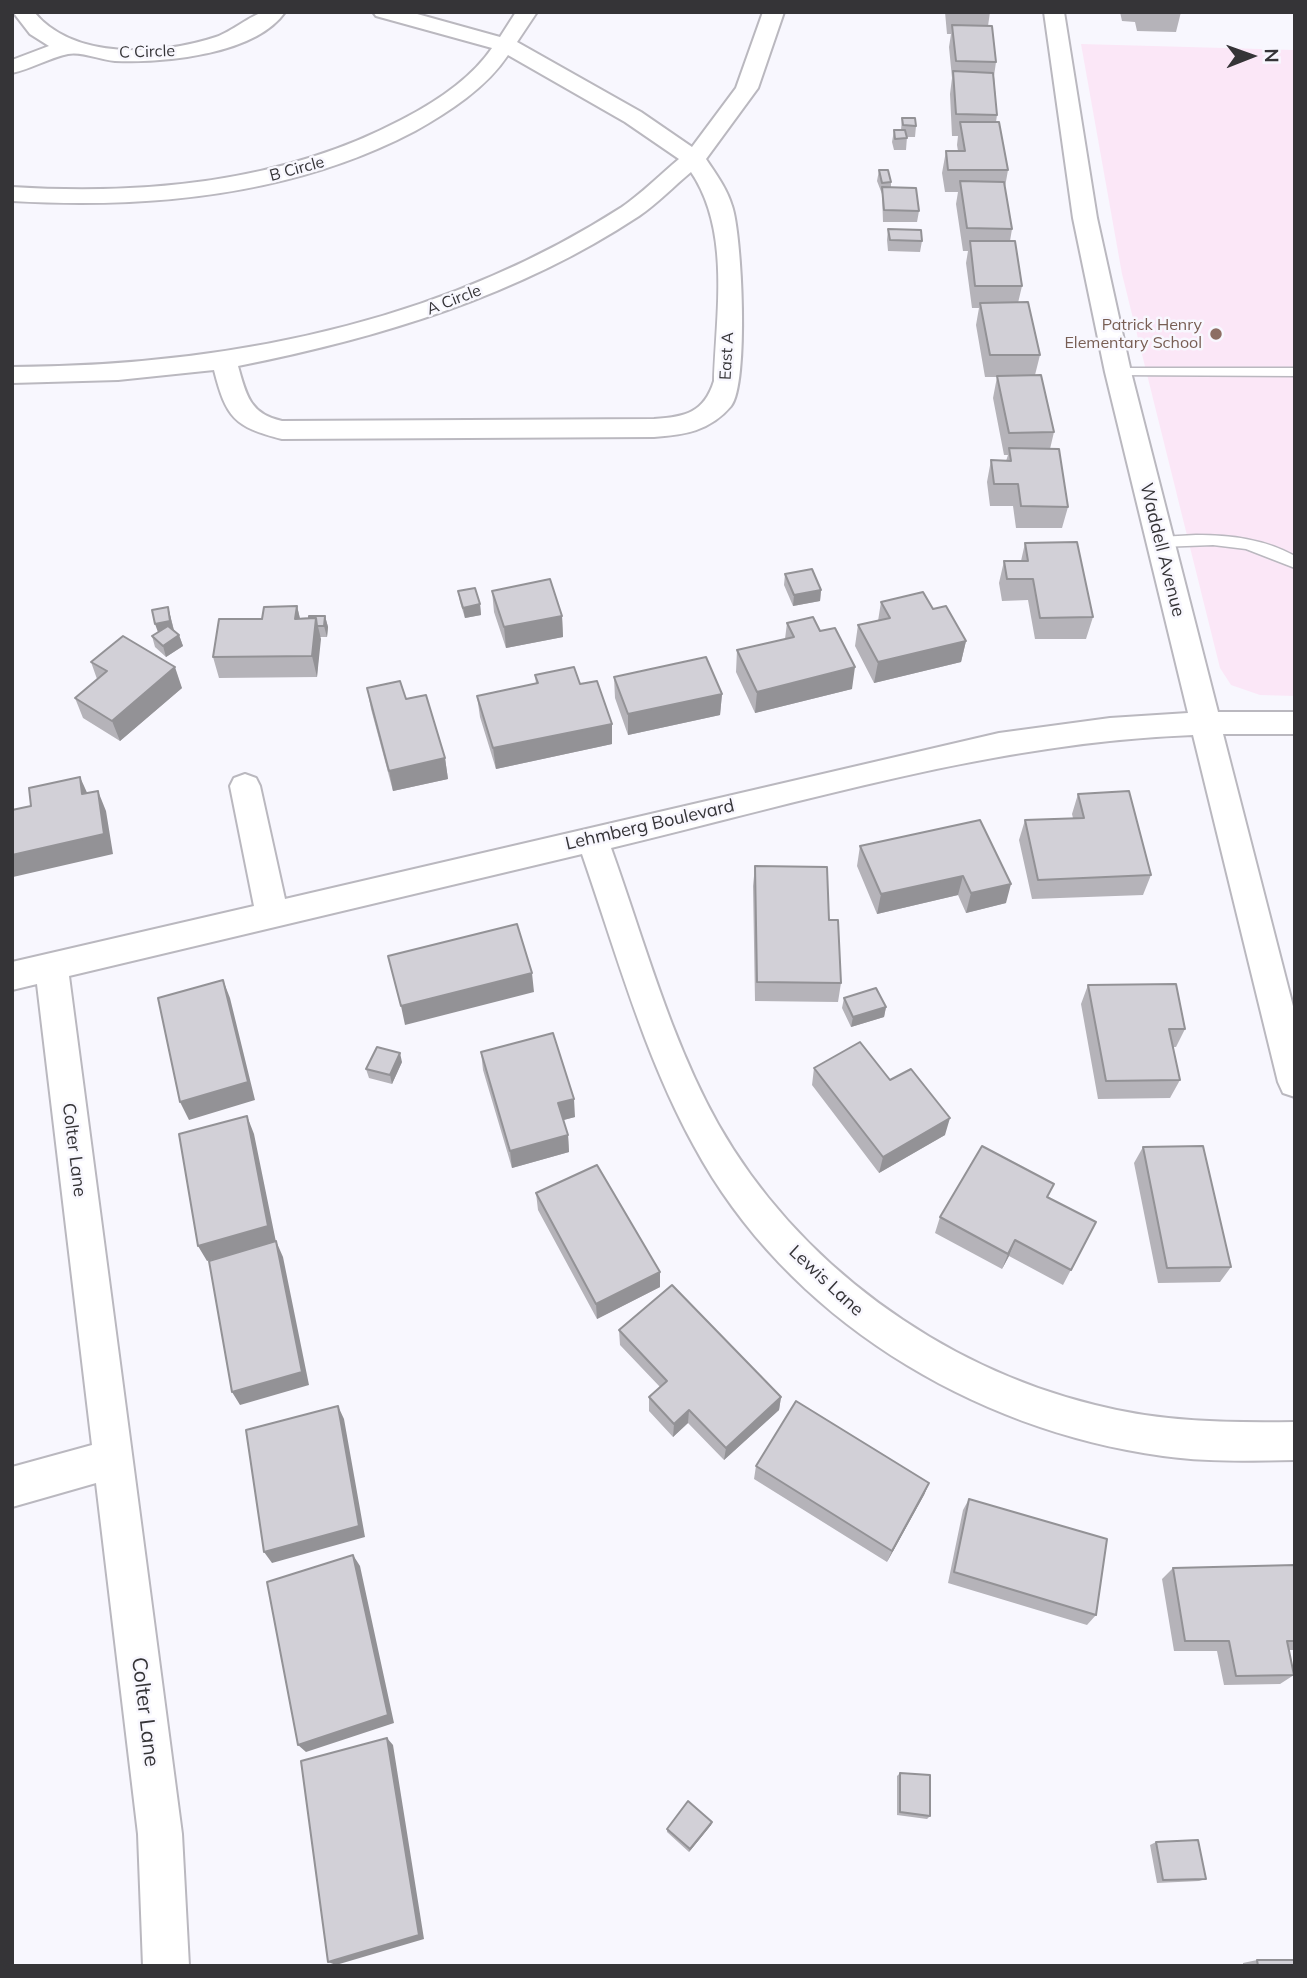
<!DOCTYPE html>
<html>
<head>
<meta charset="utf-8">
<style>
  body { margin:0 }
  #map { position:relative; width:1307px; height:1978px; overflow:hidden; background:#f8f7fe; font-family:Mulish,sans-serif }
  canvas { display:block }
  .frame { position:absolute; inset:0; border:14px solid #353437; pointer-events:none }
  .north { position:absolute; left:1216px; top:21px; width:70px; height:70px; -webkit-text-stroke:5px #f8f7fe; paint-order:stroke; rotate:89deg; font-size:19px; font-weight:700; line-height:28px; text-align:center; color:#353437 }
  .north::after { content:''; display:block; margin:auto; width:24px; height:32px; background:#353437; clip-path:polygon(50% 0,100% 100%,50% 72%,0 100%) }
</style>
</head>
<body>
<div id="map">
<canvas width="1307" height="1978"></canvas>
<div class="frame"></div>
<div class="north">N</div>
</div>
<script>
const ctx = document.querySelector('canvas').getContext('2d');
ctx.lineJoin = 'round';
function paint(path, color) { ctx.fillStyle = color; ctx.fill(path, 'evenodd'); }
function stroke(path, color, width, dash) { ctx.strokeStyle = color; ctx.lineWidth = width; ctx.lineCap = dash ? 'butt' : 'round'; ctx.setLineDash(dash || []); ctx.stroke(path); }
function drawText(font, color, halo, rows, align = 'center') {
  ctx.font = font + ' Mulish,sans-serif'; ctx.lineWidth = 5; ctx.setLineDash([]); ctx.textBaseline = 'middle'; ctx.strokeStyle = halo; ctx.fillStyle = color; for (const [text, x, y, turn = 0] of rows) {
    ctx.save(); ctx.translate(x, y); ctx.rotate((+turn || 0) * Math.PI / 180); ctx.textAlign = isNaN(turn) ? turn : align; if (halo) ctx.strokeText(text, 0, 0); ctx.fillText(text, 0, 0); ctx.restore();
  }
}
paint(new Path2D(`
  M1081,44l214,6v646l-35,-1 -29,-10 -11,-17 -98,-394z`), '#fbe7f7');
const lane = new Path2D(`
  M1118,368h177v8l-182,-1v-6z
  M1196,535c35,0 68,4 99,21v12l-49,-19 -33,-4 -53,2 -7,-5 7,-5z`);
const street = new Path2D(`
  M13,12h21c40,49 128,43 182,25 15,-5 35,-22 48,-25 6,-1 15,0 21,0 -30,43 -122,51 -170,49 -14,-1 -34,-10 -47,-7 -19,4 -37,15 -56,19v-13l37,-14 -19,-12z
  M373,12h37l90,25 16,-25h21l-20,30 124,70 51,35 44,-59 27,-76h21l-26,76 -52,71c10,15 21,30 26,47 10,29 17,178 -1,200 -21,25 -47,29 -77,31l-372,2c-48,-12 -56,-22 -68,-69l-96,10 -106,3v-16c213,-1 428,-43 610,-160 20,-14 38,-32 57,-48l-54,-37 -117,-67c-22,33 -59,57 -93,76 -123,65 -266,78 -403,70v-14c133,8 269,-4 389,-67 33,-17 70,-41 91,-72l-116,-32zM691,172c40,59 25,142 23,209 -10,32 -29,36 -60,38l-372,2c-32,-7 -36,-26 -44,-55 141,-28 280,-70 401,-150 18,-12 35,-30 52,-44z
  M1044,12h20l33,206 34,154 87,340h77v22h-72l72,280v83l-12,-4 -5,-11 -85,-347c-197,7 -390,67 -582,113 33,92 59,190 107,276 79,139 222,243 377,281 65,17 132,18 200,17v38c-44,1 -89,2 -132,-4 -191,-26 -377,-139 -469,-310 -50,-91 -78,-194 -112,-292l-513,122 113,858 7,132h-46l-5,-132 -42,-351 -84,24v-40l80,-22 -55,-461 -25,6v-28l242,-56 -24,-120 4,-8 11,-4 11,4 4,8 25,113 714,-166 111,-15 78,-5 -83,-341 -32,-154z`);
stroke(lane, '#bab8bf', 3);
stroke(street, '#bab8bf', 4);
paint(lane, '#fff');
paint(street, '#fff');
paint(new Path2D(`
  M945,12h45l-2,14 8,36 -2,14 3,39 -1,7 12,48 -3,17 7,42 -2,12 12,45 -4,17 22,52 -5,20 19,57 -4,17 18,58 -6,21h-46l-3,-22h-23l-3,-24 4,-22 15,1 2,-6h-4l-11,-57 4,-21h-12l-9,-52 3,-17h-7l-6,-45 2,-12h-5l-7,-47 2,-12h-13l-3,-19 4,-22h12l-1,-6 1,-9h-6l-2,-42 2,-16 -3,-31 2,-13h-4z
  M1120,12h61l-5,20 -39,-1 -2,-9 -13,-1z
  M902,118l14,8 -1,11h-8l-1,13h-12l-2,-8 2,-12h7z
  M879,170l12,12v5l28,24 -2,11h-34l-1,-28 -5,-13z
  M888,229l34,12 -2,11 -32,-1 -1,-11z
  M1025,543l68,74 -7,22h-51l-7,-39 -26,1 -3,-18 5,-22h17z
  M785,574l36,16 -1,11 -27,5 -9,-21z
  M458,591l22,13 1,11 -16,3 -5,-16z
  M492,591l70,25 1,21 -57,11 -12,-36z
  M881,602l52,7 33,32 -5,21 -87,21 -19,-37 3,-21 20,-4z
  M297,606l3,12 25,-2 3,11 -1,10h-7l-3,40 -98,1 -6,-21 49,-38z
  M168,607l6,23 5,5 4,11 -17,11 -11,-10 -3,-11 6,-4z
  M787,623l65,66 -97,24 -19,-41 1,-22 48,-11z
  M91,662l91,26 -62,53 -37,-23 -8,-20 22,-19z
  M535,675l45,9 32,40v20l-116,25 -16,-52 -3,-21 59,-12z
  M614,677l108,17 -2,21 -92,20 -13,-37z
  M367,688l39,11 39,59 3,21 -55,12 -22,-82z
  M1078,794l73,81 -8,20 -111,4 -13,-59 6,-20 48,-2 -1,-4z
  M980,820l26,83 -40,10 -8,-18 -81,19 -20,-48 3,-20z
  M755,866l74,54 12,63 -3,19 -83,-1 -2,-115z
  M1088,985l97,44 -9,18h-3l7,33 -10,18 -72,1 -17,-95z
  M844,998l42,9 -2,10 -33,10 -9,-19z
  M481,1052l94,65 -12,3 5,15 1,17 -57,16 -29,-98z
  M402,1062l-10,22 -23,-6 -3,-9z
  M814,1068l76,12 55,55 -66,38 -67,-88z
  M1143,1147l88,120 -11,15 -62,1 -24,-120z
  M536,1193l124,94 -63,32 -59,-109z
  M1048,1198l48,24 -33,63 -54,-29 -7,13 -67,-36 5,-16z
  M619,1330l162,67 -2,13 -55,50 -36,-37 -15,14 -24,-26v-14l11,-10 -40,-42z
  M756,1466l173,17 -5,12 -37,67 -133,-83z
  M969,1499l127,116 -9,10 -139,-42 15,-73z
  M1295,1565v85h-6l5,25 -14,9 -56,1 -7,-34h-43l-12,-72 11,-11z
  M900,1773l30,43 -3,3 -30,-4v-39z
  M712,1822l-1,3 -22,27 -22,-20v-3z
  M1156,1842l50,37 -7,2 -42,2 -7,-38z
  M1257,1960l38,6h-52v-3z`), '#b5b3b9');
paint(new Path2D(`
  M821,590l-1,11 -27,5 1,-11z
  M480,604l1,11 -16,3 -2,-10z
  M297,606l5,22 -7,-9z
  M168,607l6,24 -15,4 -4,-11z
  M325,616l3,11 -1,10 -3,-11z
  M562,616l1,21 -57,11 -2,-21z
  M316,618l5,21 -4,38 -5,-21z
  M179,635l4,11 -17,11 -3,-11z
  M966,641l-5,21 -87,21 4,-21z
  M175,667l7,21 -62,53 -8,-20z
  M855,667l-3,22 -97,24 2,-21z
  M722,694l-2,21 -92,20v-21z
  M612,724v20l-116,25 -3,-21z
  M445,758l3,21 -55,12 -4,-20z
  M80,777l9,20 -7,-3z
  M98,791l8,20 7,43 -100,23 -1,-22z
  M963,876l-5,19 -81,19 4,-20z
  M1011,884l-5,19 -40,10 5,-20z
  M532,973l2,19 -129,33 -4,-19z
  M223,980l7,18 25,102 -66,20 -9,-18z
  M886,1007l-2,10 -33,10 2,-10z
  M400,1053l2,9 -10,22 -2,-9z
  M574,1099l1,18 -15,4 -2,-18z
  M247,1116l7,18 22,108 -69,19 -9,-15z
  M950,1118l-5,17 -66,38 4,-16z
  M568,1135l1,17 -57,16 -2,-17z
  M1015,1240l-6,16 -7,13 6,-15z
  M276,1241l7,16 26,128 -69,20 -8,-13z
  M660,1272v15l-63,32 -1,-15z
  M781,1397l-2,13 -55,50 2,-12z
  M338,1406l6,13 21,118 -93,26 -8,-11z
  M689,1410l-1,13 -15,14 1,-13z
  M929,1483l-5,12 -37,67 5,-11z
  M353,1555l7,11 34,157 -88,29 -8,-7z
  M387,1738l6,7 31,194 -88,26 -8,-3z
  M712,1822l-1,3 -22,27 1,-3z`), '#939296');
const building = new Path2D(`
  M952,25l40,1 4,36 -40,-1z
  M953,71l40,2 4,42 -41,-1z
  M902,118h13l1,8 -13,-1z
  M960,122h39l9,48h-60l-2,-19h19z
  M894,130h11l2,8 -12,1z
  M879,170h9l3,12 -9,1z
  M960,181l44,1 8,47 -45,-1z
  M882,187l34,1 3,23 -35,-1z
  M888,229l33,1 1,11 -32,-1z
  M970,241h45l7,45h-47z
  M1028,302l12,53h-50l-10,-52z
  M1041,375l13,57 -45,1 -12,-57z
  M1009,448l50,1 9,58 -47,-1 -3,-22h-24l-3,-24 20,1z
  M1077,542l16,75 -53,1 -7,-39h-26l-3,-18h24l-3,-18z
  M812,569l9,21 -27,5 -9,-21z
  M550,579l12,37 -58,11 -12,-36z
  M475,588l5,16 -17,4 -5,-17z
  M923,592l10,17 13,-3 20,35 -88,21 -20,-37 32,-7 -9,-16z
  M297,606l-2,13 21,-1 -4,38 -99,1 6,-38h43l2,-12z
  M168,607l2,14 -15,3 -3,-14z
  M309,616h16l-1,10h-7l-1,-8h-7z
  M813,617l7,14 15,-3 20,39 -98,25 -20,-42 57,-13 -7,-14z
  M168,626l11,9 -16,11 -11,-10z
  M123,636l52,31 -63,54 -37,-23 32,-27 -16,-9z
  M706,657l16,37 -94,20 -14,-37z
  M574,667l6,17 17,-3 15,43 -119,24 -16,-52 61,-13 -3,-8z
  M400,681l6,18 20,-4 19,63 -56,13 -22,-83z
  M80,777l2,17 16,-3 6,43 -92,21v-45l19,-4 -2,-18z
  M1129,791l22,84 -113,5 -13,-60 59,-2 -6,-24z
  M980,820l31,64 -40,9 -8,-17 -82,18 -21,-48z
  M755,866l72,1 2,53h9l3,63 -84,-1z
  M517,924l15,49 -131,33 -13,-50z
  M223,980l25,102 -68,20 -22,-104z
  M1176,984l9,45h-16l11,51 -74,1 -18,-96z
  M876,988l10,19 -33,10 -9,-19z
  M553,1033l21,66 -16,4 10,32 -58,16 -29,-99z
  M860,1042l30,38 21,-11 39,49 -67,39 -69,-89z
  M377,1047l23,6 -10,22 -24,-6z
  M247,1116l21,110 -70,20 -19,-112z
  M982,1146l72,38 -7,13 49,25 -25,48 -56,-30 -7,14 -68,-37z
  M1203,1146l28,121 -64,1 -24,-121z
  M597,1165l63,107 -64,32 -60,-111z
  M276,1241l26,131 -70,20 -23,-131z
  M672,1285l109,112 -55,51 -37,-38 -15,14 -25,-27 18,-16 -48,-51z
  M796,1401l133,82 -37,68 -136,-85z
  M338,1406l21,120 -95,26 -18,-122z
  M969,1499l138,40 -11,76 -142,-43z
  M353,1555l35,160 -90,30 -31,-163z
  M1295,1565v76h-8l7,34 -58,1 -7,-35h-44l-12,-73z
  M387,1738l32,197 -91,27 -27,-201z
  M900,1773l30,2v41l-30,-4z
  M688,1801l24,21 -22,27 -23,-20z
  M1198,1840l8,39 -43,1 -7,-38z
  M1257,1960h38v6h-37z`);
paint(building, '#d2d0d7');
stroke(building, '#939296', 2);
for (const [x, y, r, color] of [
  [1216,334,7,"#8d6e63"]
]) { const dot = new Path2D(); dot.arc(x, y, r, 0, 2 * Math.PI); ctx.fillStyle = color; ctx.fill(dot); stroke(dot, '#f8f7fe', 2.5); }
drawText('16px', '#353437', '#f8f7fe', [
  ["C Circle",147,52,-2],
  ["B Circle",297,169,-15],
  ["A Circle",454,300,-21],
  ["East A",727,356,-87]
]);
drawText('16px', '#785e54', '#f8f7fe', [
  ["Patrick Henry",1202,325],
  ["Elementary School",1202,343]
], 'right');
drawText('18px', '#353437', '#f8f7fe', [
  ["Waddell Avenue",1162,550,76],
  ["Lehmberg Boulevard",650,825,-13],
  ["Colter Lane",74,1150,83],
  ["Lewis Lane",826,1281,43]
]);
drawText('21px', '#353437', '#f8f7fe', [
  ["Colter Lane",145,1712,83]
]);
</script>
</body>
</html>
